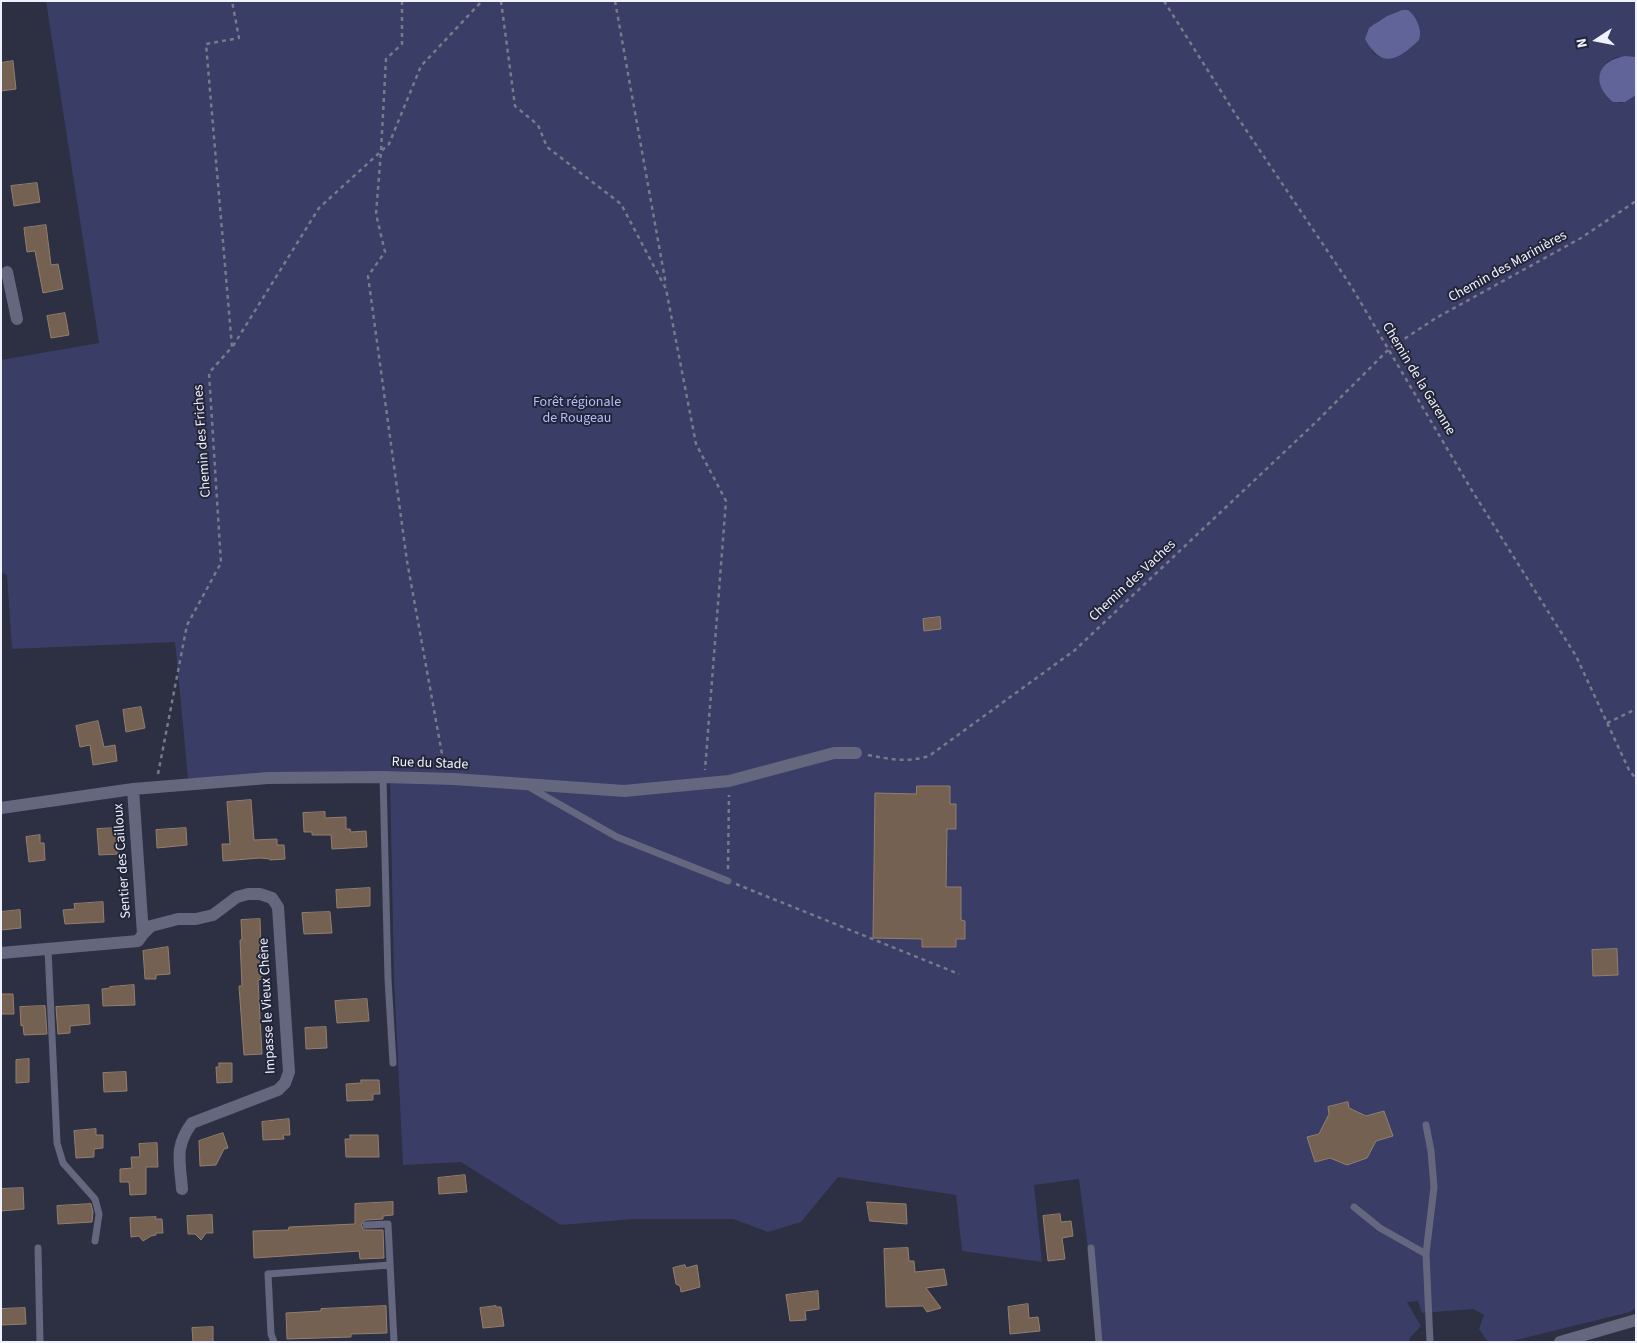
<!DOCTYPE html>
<html>
<head>
<meta charset="utf-8">
<style>
  body { margin:0 }
  #map { position:relative; width:1637px; height:1343px; overflow:hidden; background:#2d2f42; font-family:"Source Sans 3",sans-serif }
  canvas { display:block }
  .frame { position:absolute; inset:0; border:2px solid #eff1fe; pointer-events:none }
  .north { position:absolute; left:1572px; top:15px; width:50px; height:50px; -webkit-text-stroke:4px #232538; paint-order:stroke; rotate:259deg; font-size:14px; font-weight:700; line-height:20px; text-align:center; color:#eff1fe }
  .north::after { content:''; display:block; margin:auto; width:18px; height:22px; background:#eff1fe; clip-path:polygon(50% 0,100% 100%,50% 72%,0 100%) }
</style>
</head>
<body>
<div id="map">
<canvas width="1637" height="1343"></canvas>
<div class="frame"></div>
<div class="north">N</div>
</div>
<script>
const ctx = document.querySelector('canvas').getContext('2d');
ctx.lineJoin = 'round';
function paint(path, color) { ctx.fillStyle = color; ctx.fill(path, 'evenodd'); }
function stroke(path, color, width, dash) { ctx.strokeStyle = color; ctx.lineWidth = width; ctx.lineCap = dash ? 'butt' : 'round'; ctx.setLineDash(dash || []); ctx.stroke(path); }
function drawText(font, color, halo, rows, align = 'center') {
  ctx.font = font + ' "Source Sans 3",sans-serif'; ctx.lineWidth = 4; ctx.setLineDash([]); ctx.textBaseline = 'middle'; ctx.strokeStyle = halo; ctx.fillStyle = color; for (const [text, x, y, turn = 0] of rows) {
    ctx.save(); ctx.translate(x, y); ctx.rotate((+turn || 0) * Math.PI / 180); ctx.textAlign = isNaN(turn) ? turn : align; if (halo) ctx.strokeText(text, 0, 0); ctx.fillText(text, 0, 0); ctx.restore();
  }
}
paint(new Path2D(`
  M46,1h1590v56h-19l-10,5 12,41 6,-1 11,-7v1213l-6,4 -122,30h-20l-9,-13 5,-14 -11,-6 -51,4 -4,-12 -11,1 14,24 -11,12 -1,4h-309l-21,-163 -45,6 8,77 -80,-11 -6,-56 -118,-18 -37,45 -33,10 -35,-13h-98l-74,6 -100,-63 -58,3 -9,-186 -4,-201h-202l-13,-136 -163,7 -5,-74 -6,-3v-212l98,-17zM1398,11l20,13 2,6 -40,27 -7,-4 -6,-17 1,-4 10,-11z`), '#3a3d66');
paint(new Path2D(`
  M1402,10h6c8,6 15,20 11,30 -21,20 -37,30 -54,-1l4,-11 4,-3 14,-9z
  M1625,56l11,1v38l-11,7h-12c-22,-18 -17,-41 12,-46z`), '#606498');
const building = new Path2D(`
  M13,61l3,28 -15,2v-28z
  M37,183l3,19 -26,4 -3,-20z
  M46,225l5,40 7,-1 5,25 -20,4 -8,-42 -8,1 -3,-24z
  M65,313l4,22 -18,3 -4,-22z
  M940,617l1,12 -17,2 -1,-12z
  M141,707l4,21 -19,4 -3,-22z
  M98,721l6,26 11,-2 2,16 -24,4 -3,-20 -10,2 -4,-21z
  M917,786h33v18h6v25h-9l-1,58h15v33l4,1v18h-9v8h-34v-8l-49,-1 2,-145 41,1z
  M251,800l3,40 23,-1v6h7l1,14 -15,1v-1l-10,-1 -37,3 -1,-17h8l-3,-42z
  M325,812v6l21,-1v12h4l1,3 15,-1 1,16 -35,2 -1,-14h-19v-3h-8l-1,-19z
  M117,828l2,26 -20,1 -2,-26z
  M186,828l1,17 -30,3 -1,-18z
  M40,835v8h4l1,17 -16,2 -3,-25z
  M370,888v18l-33,2 -1,-18z
  M103,902l1,20 -39,2 -2,-14 12,-1 -1,-5z
  M20,910l1,18 -20,2v-18z
  M330,912l2,21 -28,1 -2,-21z
  M260,919l2,60 -4,1 4,74 -18,1 -5,-69h3l-2,-46h2l-1,-20z
  M168,947l2,27 -14,1v4h-11l-2,-28z
  M1617,949l1,26 -25,1 -1,-26z
  M134,985l1,20 -32,1 -1,-17 8,-1v-1z
  M1,994h12l1,20h-13z
  M367,999l2,22 -32,2 -2,-22z
  M89,1005l1,19 -20,2v7l-12,1 -2,-27z
  M45,1006l2,28 -23,1 -1,-10 -2,1 -1,-19z
  M326,1027l1,21 -21,1 -1,-21z
  M29,1059v23l-13,1v-23z
  M219,1063h13v19l-15,1 -1,-16h3z
  M126,1072l1,19 -23,1 -1,-19z
  M361,1080h18l1,14h-7v6l-26,1 -1,-17 15,-1z
  M1348,1102l1,6 17,8 18,-5 9,25 -17,5 -9,17 -20,7 -17,-7 -15,4 -8,-25 12,-3 10,-20 -1,-7z
  M289,1119l1,16h-7l1,4 -21,1 -1,-18z
  M96,1129v6h7v13l-9,1v8l-18,1 -2,-27z
  M223,1133l5,15 -4,1 -8,16 -16,1 -1,-25z
  M350,1135h28l1,22h-33l-1,-18h5z
  M157,1143l1,24h-12v27l-16,1 -1,-13h-9v-13l12,-1 -1,-11h9l-1,-13z
  M465,1175l2,17 -28,2 -1,-16z
  M23,1188l1,21 -23,2v-22z
  M393,1202v13l-10,1v3l-18,1 -4,5 3,5h19l1,28 -24,1 -1,-8 -105,7 -1,-27 35,-1 1,-3 66,-3v-20z
  M867,1202l39,2 1,20 -37,-3z
  M91,1204l2,8 -1,10 -34,2 -1,-18z
  M1060,1214l1,8 10,-1 2,15 -11,2 3,21 -17,2 -5,-45z
  M212,1215l1,18h-7l-5,7 -6,-6h-7l-1,-18z
  M156,1217l-1,2h7l1,14h-7v2l-5,1 -8,5 -4,-5 -8,1 -1,-19z
  M908,1248l1,13h5l1,11 29,-3 3,16 -21,3 15,20 -14,4 -4,-6 -37,1 -2,-58z
  M685,1265l1,3 11,-3 3,22 -19,5 -1,-6 -4,-2 -3,-16z
  M818,1291l1,18 -14,2 1,9 -16,1 -4,-26z
  M1028,1304l1,14 9,-1 2,14 -30,3 -2,-27z
  M386,1306l1,27 -36,1v3l-64,2 -1,-26 35,-2v-2z
  M496,1306v1h5l3,19 -21,2 -3,-20z
  M25,1308l1,16 -25,1v-16z
  M213,1327v15h-20l-1,-14z`);
paint(building, '#746151');
stroke(building, '#937f6e', 1);
stroke(new Path2D(`
  M402,1v43l-16,15 -5,92 -5,63 9,38 -17,24 39,285 37,204
  M501,1l14,105 23,19 9,22 74,57 45,85 30,155 30,57 -21,269
  M615,1l51,284
  M1164,1l72,114 115,171 120,203 105,167 53,114 7,9
  M233,346l86,-138 70,-64 32,-78 61,-65
  M1607,723l29,-14
  M868,755c21,4 40,8 61,1l146,-106 242,-229 72,-72 47,-31 145,-80 55,-37
  M158,774l29,-149 34,-62 -12,-190 23,-26 -26,-303 33,-6 -7,-37
  M728,869l1,-74
  M736,884l223,90`), '#787a8b', 2.5, [4, 4]);
stroke(new Path2D(`
  M383,777l5,202 5,84
  M529,787l88,50 111,44
  M48,950l9,193 6,20 32,36 4,15 -4,27
  M1426,1125l5,26 3,36 -8,67 4,88
  M1354,1207l26,21 46,26
  M366,1225l22,-1 6,118
  M38,1248l2,94
  M1091,1248l8,94
  M274,1342l-3,-8 -3,-60 122,-9`), '#64677e', 7);
stroke(new Path2D(`
  M7,272l10,47
  M1,808l132,-19 135,-11 115,-1 71,2 170,12 105,-10 105,-28h22
  M143,934l8,-8 27,-7h18l17,-4 24,-18 11,-3h12l12,4 6,9 11,165 -4,11 -7,7 -86,33c-18,24 -12,38 -10,66
  M1,953l137,-12 5,-7 -10,-145`), '#64677e', 12);
stroke(new Path2D(`
  M1560,1342l76,-22`), '#64677e', 12);
drawText('14px', '#eff1fe', '#232538', [
  ["Chemin des Marinières",1508,267,-29],
  ["Chemin de la Garenne",1418,379,59],
  ["Chemin des Friches",203,441,-94],
  ["Chemin des Vaches",1133,581,-43],
  ["Rue du Stade",430,764,2],
  ["Sentier des Cailloux",123,861,-94],
  ["Impasse le Vieux Chêne",268,1006,-93]
]);
drawText('14px', '#b5bcfa', '#232538', [
  ["Forêt régionale",577,403],
  ["de Rougeau",577,419]
]);
</script>
</body>
</html>
